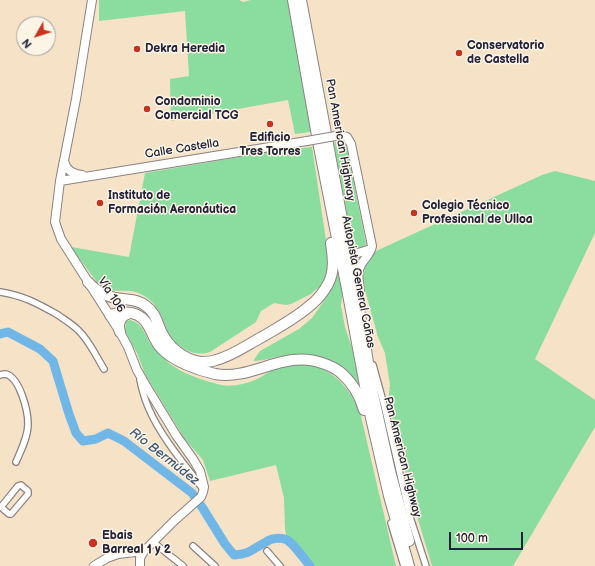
<!DOCTYPE html>
<html>
<head>
<meta charset="utf-8">
<style>
  body { margin:0 }
  #map { position:relative; width:595px; height:566px; overflow:hidden; background:#f5e2c7; font-family:"Balsamiq Sans",sans-serif }
  canvas { display:block }
  .north { position:absolute; left:16px; top:16px; width:40px; height:40px; box-sizing:border-box; background:#fcf5e5; border:1px solid #a5a1a1; border-radius:50%; rotate:231deg; font-size:11px; font-weight:700; line-height:16px; text-align:center; color:#22223b }
  .north::after { content:''; display:block; margin:auto; width:14px; height:18px; background:#c8321e; clip-path:polygon(50% 0,100% 100%,50% 72%,0 100%) }
  .scale { position:absolute; left:449px; top:532px; width:74px; height:18px; box-sizing:border-box; border:2px solid #22223b; border-top:0; padding-left:5px; font-size:12px; line-height:14px; white-space:nowrap; color:#22223b; -webkit-text-stroke:3px #fcf5e5; paint-order:stroke }
</style>
</head>
<body>
<div id="map">
<canvas width="595" height="566"></canvas>
<div class="north">N</div>
<div class="scale">100 m</div>
</div>
<script>
const ctx = document.querySelector('canvas').getContext('2d');
ctx.lineJoin = 'round';
function paint(path, color) { ctx.fillStyle = color; ctx.fill(path, 'evenodd'); }
function stroke(path, color, width, dash) { ctx.strokeStyle = color; ctx.lineWidth = width; ctx.lineCap = dash ? 'butt' : 'round'; ctx.setLineDash(dash || []); ctx.stroke(path); }
function drawText(font, color, halo, rows, align = 'center') {
  ctx.font = font + ' "Balsamiq Sans",sans-serif'; ctx.lineWidth = 3; ctx.setLineDash([]); ctx.textBaseline = 'middle'; ctx.strokeStyle = halo; ctx.fillStyle = color; for (const [text, x, y, turn = 0] of rows) {
    ctx.save(); ctx.translate(x, y); ctx.rotate((+turn || 0) * Math.PI / 180); ctx.textAlign = isNaN(turn) ? turn : align; if (halo) ctx.strokeText(text, 0, 0); ctx.fillText(text, 0, 0); ctx.restore();
  }
}
paint(new Path2D(`
  M99,0h140l4,2 8,-2h37l23,132 -16,2 -7,-34 -117,21 -1,-42 19,-3 -4,-65 -86,10z
  M339,140h5l2,3 20,101c-2,5 -5,5 -10,5l-3,-3 -19,-102 2,-3z
  M312,147l17,113 -2,11 -3,9 -5,7 -8,7 -20,10 -5,1 -12,-2 -13,8 -5,11 -46,30c-16,5 -31,-3 -40,-17 -8,-14 -9,-28 -24,-38 -16,-11 -28,-3 -44,-8l-31,-42 58,10 16,-84 124,-21z
  M555,171l40,10v52l-60,126 60,41v27l-82,139h-81l-15,-50 -29,-114 2,-17 -5,-32 -7,-16 -15,-54c0,-12 3,-24 13,-32l166,-76z
  M337,273l6,15 -2,18 4,21 9,27 9,39c-6,-8 -10,-16 -17,-23 -15,-13 -38,-18 -56,-15 -13,1 -25,6 -37,6l7,-10 39,-22 13,-11 5,-7 11,-16 5,-12z
  M130,320c13,3 15,15 21,25 3,4 7,7 11,10 3,3 5,7 8,9 13,10 35,17 51,21 11,2 26,-1 36,-6 7,-3 14,-9 21,-12 7,-3 14,-3 21,-3 31,1 49,21 61,48l36,154h-86l-11,-14 -12,-12 -2,-11 -1,-31 -8,-33 -66,16 -7,-21 -19,-22 -39,-64 -8,-21 -12,-22 1,-9z`), '#8add9e');
stroke(new Path2D(`
  M0,334l8,-2 32,17 13,12 16,53 7,19 7,8 13,-2 12,-6 16,8 68,52 10,14 23,37 9,11c17,-1 18,-6 32,-13 5,-4 15,-5 21,-2 7,4 17,19 23,26`), '#70b7e8', 9);
const street = new Path2D(`
  M0,292c24,4 37,11 58,23 7,5 14,9 20,15 11,10 18,26 26,39
  M373,365l11,40 26,112 16,49
  M0,375c2,-1 4,-1 6,-1 14,4 22,37 22,50 0,13 -7,26 -12,38
  M140,380c2,10 5,20 9,29 12,28 36,56 54,80
  M0,507h1l8,7h2l17,-20v-3l-7,-6 -3,1 -17,21
  M391,523l13,43
  M153,542l30,24
  M193,546l22,20
  M267,551l13,15`);
const secondary = new Path2D(`
  M92,0l-16,99 -16,82 -5,41 6,17 59,93 8,15 9,23 8,14 31,51 17,24 7,12 4,16 -1,5 -2,5 -27,24 -30,30 -4,7v8
  M341,135l6,2 4,7 21,102c-1,7 -6,11 -10,17 -6,9 -3,19 -2,29
  M64,161c2,9 8,13 18,14
  M60,181l247,-40
  M348,243l2,5 5,5h3l13,-4
  M94,566l13,-8 11,-4 26,-3`);
const highway = new Path2D(`
  M293,0l26,147 28,142 24,129 18,78 20,70
  M301,0l62,331 10,63 17,77 19,70
  M88,282c9,10 21,16 35,17 8,1 16,1 23,7 9,6 11,16 15,25 7,16 23,29 40,31 5,0 10,0 15,-2 16,-4 31,-15 46,-23 17,-10 36,-20 51,-34 6,-5 11,-12 15,-19 7,-13 5,-27 3,-41
  M110,315c16,-4 30,-5 39,12 4,7 6,15 12,21 12,13 36,22 54,26 37,7 69,-25 107,-11 6,2 13,5 18,9 12,10 20,24 24,38
  M120,332c-3,-9 1,-17 10,-19`);
stroke(street, '#8c8281', 8);
stroke(secondary, '#8c8281', 10);
stroke(highway, '#8c8281', 12);
stroke(street, '#fff', 5.5);
stroke(secondary, '#fff', 8);
stroke(highway, '#fff', 10);
const secondaryBridge = new Path2D(`
  M307,141l34,-6`);
stroke(secondaryBridge, '#8c8281', 10, []);
stroke(secondaryBridge, '#fff', 8);
for (const [x, y, r, color] of [
  [137,49,4,"#c8321e"],
  [459,53,4,"#c8321e"],
  [147,109,4,"#c8321e"],
  [270,124,4,"#c8321e"],
  [100,203,4,"#c8321e"],
  [414,213,4,"#c8321e"],
  [93,543,5,"#c8321e"]
]) { const dot = new Path2D(); dot.arc(x, y, r, 0, 2 * Math.PI); ctx.fillStyle = color; ctx.fill(dot); stroke(dot, '#fcf5e5', 1.5); }
drawText('bold 12px', '#22223b', '#fcf5e5', [
  ["Conservatorio",467,46],
  ["de Castella",467,60],
  ["Dekra Heredia",145,49],
  ["Condominio",155,102],
  ["Comercial TCG",155,116],
  ["Edificio",270,138,"center"],
  ["Tres Torres",270,152,"center"],
  ["Instituto de",108,196],
  ["Formación Aeronáutica",108,210],
  ["Colegio Técnico",422,206],
  ["Profesional de Ulloa",422,220],
  ["Ebais",102,536],
  ["Barreal 1 y 2",102,550]
], 'left');
drawText('12px', '#22223b', '#fcf5e5', [
  ["Pan American Highway",340,140,80],
  ["Calle Castella",182,149,-9],
  ["Autopista General Cañas",358,282,79],
  ["Vía 106",111,295,57],
  ["Pan American Highway",402,457,76]
]);
drawText('italic 13px', '#3d5678', '#fcf5e5', [
  ["Río Bermúdez",164,457,38]
]);
</script>
</body>
</html>
